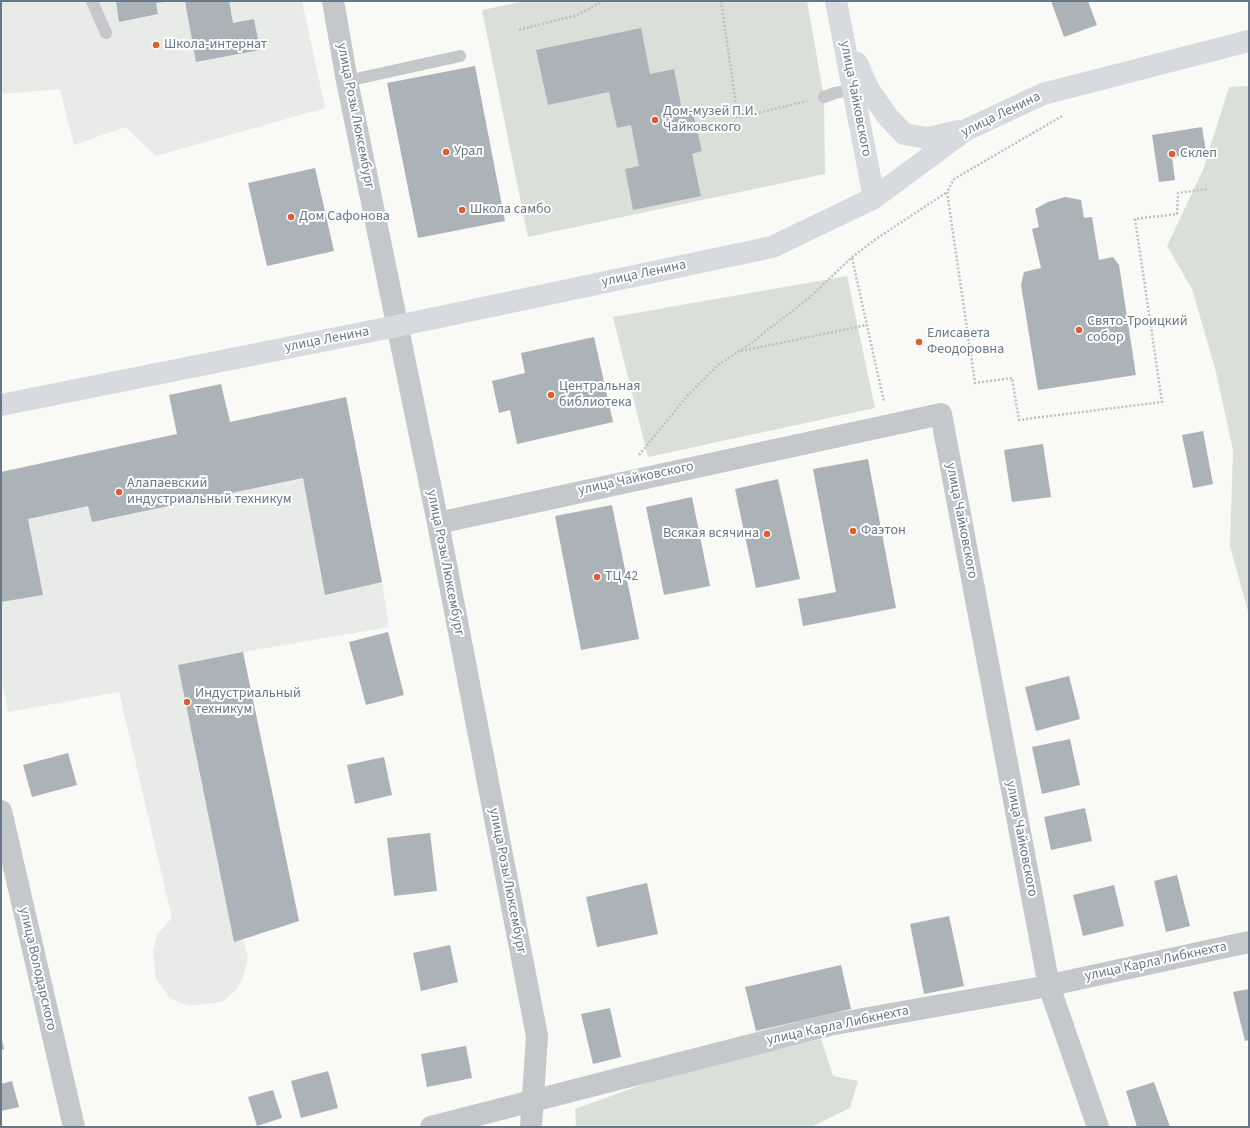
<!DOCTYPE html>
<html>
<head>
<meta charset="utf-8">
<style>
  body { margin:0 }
  #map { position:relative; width:1250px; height:1128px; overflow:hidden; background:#f9f9f6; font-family:"Source Sans 3",sans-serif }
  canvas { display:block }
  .frame { position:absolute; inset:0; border:2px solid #687887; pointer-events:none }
</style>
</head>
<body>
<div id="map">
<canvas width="1250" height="1128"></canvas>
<div class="frame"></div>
</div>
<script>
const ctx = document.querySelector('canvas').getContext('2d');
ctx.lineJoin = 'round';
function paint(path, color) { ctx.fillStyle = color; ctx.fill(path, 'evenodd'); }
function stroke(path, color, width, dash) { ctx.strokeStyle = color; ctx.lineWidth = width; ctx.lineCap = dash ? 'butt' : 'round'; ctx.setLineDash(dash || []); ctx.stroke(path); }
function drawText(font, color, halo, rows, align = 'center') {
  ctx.font = font + ' "Source Sans 3",sans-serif'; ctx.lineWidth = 4; ctx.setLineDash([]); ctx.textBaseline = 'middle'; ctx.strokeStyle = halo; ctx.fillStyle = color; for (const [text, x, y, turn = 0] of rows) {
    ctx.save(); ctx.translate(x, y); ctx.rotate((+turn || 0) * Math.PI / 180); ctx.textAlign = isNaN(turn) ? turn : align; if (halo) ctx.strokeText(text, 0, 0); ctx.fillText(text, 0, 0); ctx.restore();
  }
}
paint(new Path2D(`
  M1,1h301l23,107 -169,48 -31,-29 -51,18 -14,-56 -59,5z
  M346,397l36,185 7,45 -146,25 56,269 -56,18 5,18 -4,18 -7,14 -15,13 -34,4 -19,-9 -13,-18 -3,-27 4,-18 15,-16 -53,-226 -111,20 -7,-37v-203z`), '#e9ebe9');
paint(new Path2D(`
  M526,1h281l17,96 1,77 -297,63 -46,-227z
  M1249,86v529l-19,-69 3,-96 -17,-78 -24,-83 -25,-43 36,-76 26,-83z
  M847,276l28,132 -227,49 -35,-140z
  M821,1039l12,37 25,5 -8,27 -39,19h-235l-1,-18 94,-34z`), '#dae0d7');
paint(new Path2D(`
  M116,1h49v1l-9,1 2,11 -39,8z
  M185,1h44l4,22 21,-4 6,31 -64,12z
  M1051,1h37l9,24 -33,12z
  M641,28l9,46 24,-5 9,46 10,-2 9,38 -10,3 9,42 -68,14 -8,-41 14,-3 -8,-41 -14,3 -8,-36 -61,13 -12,-55z
  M475,66l30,155 -87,17 -31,-155z
  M1202,127l4,24 -34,6 3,23 -16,2 -7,-47z
  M315,168l19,83 -67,15 -19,-83z
  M1065,197l16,3 3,18 8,-1 7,43 14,-3 6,8 17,110 -98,15 -17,-105 3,-13 17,-4 -9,-39 7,-2 -4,-18 13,-7z
  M594,337l19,85 -96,22 -7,-34 -11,3 -7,-32 33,-8 -4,-20z
  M221,384l9,38 116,-25 36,185 -57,13 -22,-117 -211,44 -4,-16 -60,13 15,76 -42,7v-130l176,-38 -8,-39z
  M1203,431l10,53 -20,4 -11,-53z
  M1043,444l8,53 -39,5 -8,-52z
  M868,459l28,149 -93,18 -5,-27 38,-7 -23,-123z
  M778,479l22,100 -44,9 -21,-99z
  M692,497l18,89 -46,9 -18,-88z
  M612,505l27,134 -58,11 -26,-134z
  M388,632l16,63 -38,10 -17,-63z
  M243,652l56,269 -65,21 -56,-277z
  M1069,676l11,43 -44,12 -11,-44z
  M1070,739l10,46 -38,9 -10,-47z
  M68,753l9,32 -45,12 -9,-32z
  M384,757l8,38 -37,9 -8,-39z
  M1085,808l7,33 -41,9 -7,-33z
  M430,833l7,58 -43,5 -7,-58z
  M1177,875l13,51 -24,6 -12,-51z
  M647,883l11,51 -61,13 -11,-50z
  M1114,885l10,41 -41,10 -10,-41z
  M949,916l15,70 -40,8 -14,-70z
  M450,945l8,37 -37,9 -8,-38z
  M841,965l10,44 -95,22 -11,-44z
  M1249,989v51l-4,1 -12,-49z
  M610,1008l11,49 -28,7 -12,-50z
  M1,1036l3,13 -3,1z
  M466,1046l6,32 -45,9 -6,-33z
  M328,1071l10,37 -37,10 -10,-37z
  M12,1081l7,26 -18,4v-27z
  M1154,1082l16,45h-33l-11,-36z
  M273,1090l9,28 -25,8 -9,-29z`), '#abb3b9');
stroke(new Path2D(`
  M721,1l17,117 69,-17
  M519,30l58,-15 26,-14
  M1062,116l-108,63 -7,13 28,191 37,-5 7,42 143,-18 -27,-183 42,-5 1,-21 29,-4
  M852,258l32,144
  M741,351l126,-26
  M639,455l49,-60 30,-30 32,-21 59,-46 42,-40 25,-19 71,-47`), '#bec0c3', 2.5, [2, 2]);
stroke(new Path2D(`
  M92,1l14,32
  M347,81l113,-25
  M824,97l11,-4 18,-4`), '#c4c8cb', 12);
stroke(new Path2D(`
  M333,1l14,80 91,442 99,513 -6,91
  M438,523l503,-109 108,572 49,141
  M1,811l73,316
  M431,1127l398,-102 203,-36 217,-47`), '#c4c8cb', 22);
stroke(new Path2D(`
  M836,1l38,197
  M857,63l12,27 19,27 16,17 23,4 32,-7
  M1,405l396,-79 375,-79 102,-49 92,-68 77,-36 206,-53`), '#d7dbdf', 22);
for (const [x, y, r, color] of [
  [156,45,4,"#e15d2e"],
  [655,120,4,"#e15d2e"],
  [446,152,4,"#e15d2e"],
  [1172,154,4,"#e15d2e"],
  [462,210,4,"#e15d2e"],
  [291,217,4,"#e15d2e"],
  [1079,330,4,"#e15d2e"],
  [919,342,4,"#e15d2e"],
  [551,395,4,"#e15d2e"],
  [119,492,4,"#e15d2e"],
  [853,531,4,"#e15d2e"],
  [767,534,4,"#e15d2e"],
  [597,577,4,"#e15d2e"],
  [187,702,4,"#e15d2e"]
]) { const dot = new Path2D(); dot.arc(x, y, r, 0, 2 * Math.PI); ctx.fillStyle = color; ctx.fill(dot); stroke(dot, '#fff', 1.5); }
drawText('14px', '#687887', '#fff', [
  ["Школа-интернат",164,45],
  ["Дом-музей П.И.",663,112],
  ["Чайковского",663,128],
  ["Урал",454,152],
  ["Склеп",1180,154],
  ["Школа самбо",470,210],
  ["Дом Сафонова",299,217],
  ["Свято-Троицкий",1087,322],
  ["собор",1087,338],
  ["Елисавета",927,334],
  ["Феодоровна",927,350],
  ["Центральная",559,387],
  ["библиотека",559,403],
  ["Алапаевский",127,484],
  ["индустриальный техникум",127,500],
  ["Фаэтон",861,531],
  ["Всякая всячина",759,534,"right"],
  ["ТЦ 42",605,577],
  ["Индустриальный",195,694],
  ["техникум",195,710]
], 'left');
drawText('14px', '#687887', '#fff', [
  ["улица Чайковского",855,99,79],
  ["улица Ленина",1001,115,-26],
  ["улица Розы Люксембург",355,116,79],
  ["улица Ленина",644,274,-12],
  ["улица Ленина",327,340,-11],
  ["улица Чайковского",636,479,-12],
  ["улица Чайковского",961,521,79],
  ["улица Розы Люксембург",445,563,79],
  ["улица Чайковского",1021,839,79],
  ["улица Розы Люксембург",507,881,79],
  ["улица Карла Либкнехта",1156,962,-12],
  ["улица Володарского",37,969,77],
  ["улица Карла Либкнехта",838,1026,-12]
]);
</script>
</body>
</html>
